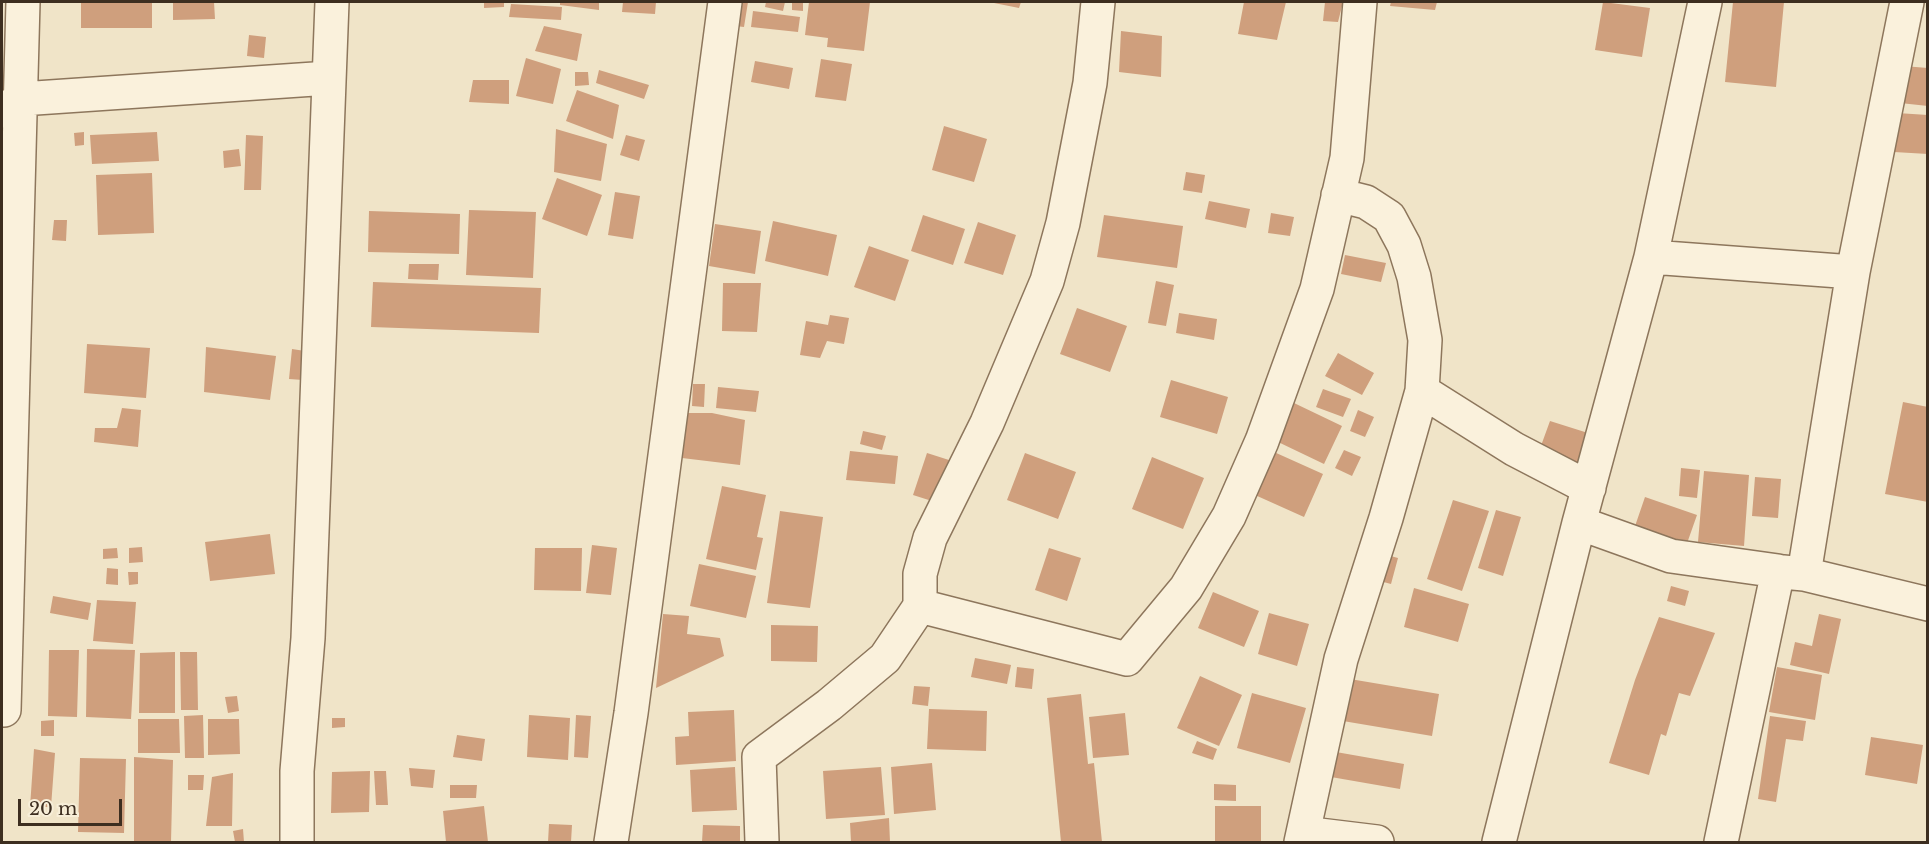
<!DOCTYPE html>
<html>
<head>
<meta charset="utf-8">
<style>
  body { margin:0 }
  #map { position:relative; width:1929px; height:844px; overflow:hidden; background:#f0e4c8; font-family:"Libre Baskerville",serif }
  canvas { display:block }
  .frame { position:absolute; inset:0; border:3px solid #3d2e20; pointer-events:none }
  .scale { position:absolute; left:18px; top:799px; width:104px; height:27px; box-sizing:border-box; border:3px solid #3d2e20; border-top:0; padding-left:8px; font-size:18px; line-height:21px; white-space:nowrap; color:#3d2e20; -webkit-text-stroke:4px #f7eed8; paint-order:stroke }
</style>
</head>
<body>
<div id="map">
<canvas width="1929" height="844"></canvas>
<div class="frame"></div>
<div class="scale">20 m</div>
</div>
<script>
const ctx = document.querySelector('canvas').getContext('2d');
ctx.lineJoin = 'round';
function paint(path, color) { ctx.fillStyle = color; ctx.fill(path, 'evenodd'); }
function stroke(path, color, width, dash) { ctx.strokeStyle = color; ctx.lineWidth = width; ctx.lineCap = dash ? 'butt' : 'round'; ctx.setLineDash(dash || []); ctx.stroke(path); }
paint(new Path2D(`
  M81,2h71v26h-71z
  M173,2h41l1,17 -42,1z
  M484,2h20v5l-20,1z
  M560,2h39v8l-39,-5z
  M623,2h33l-1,12 -33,-2z
  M729,2h19l-4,25 -18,-2z
  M766,2h19l-2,9 -18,-4z
  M792,2h11v9l-11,-1z
  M809,2h61l-6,49 -37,-4 1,-9 -23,-3z
  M1244,2h42l-9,38 -39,-6z
  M1325,2h18l-5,20 -15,-1z
  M1391,2h46l-2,8 -45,-4z
  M1603,2l47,6 -8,49 -47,-7z
  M1733,2h51l-8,85 -51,-5z
  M994,3v-1h27l-2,6z
  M511,4l51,3 -1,13 -52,-3z
  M753,11l47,6 -2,15 -47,-5z
  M544,26l38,8 -5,27 -42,-10z
  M1121,31l41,5 -1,41 -42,-5z
  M249,35l17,2 -2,21 -17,-2z
  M526,58l35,11 -8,35 -37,-8z
  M821,59l31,5 -6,37 -31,-4z
  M755,61l38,7 -4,21 -38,-7z
  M1903,66l25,2v38l-28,-3z
  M599,70l50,15 -5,14 -48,-16z
  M575,72h13l1,13 -14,1z
  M473,80h36v24l-40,-2z
  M577,90l42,15 -6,34 -47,-18z
  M1897,113l31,2v39l-34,-2z
  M944,126l43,13 -13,43 -42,-12z
  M556,129l51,15 -6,37 -47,-9z
  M84,132v13l-9,1 -1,-13z
  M157,132l2,29 -67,3 -2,-29z
  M246,135l17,1 -2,54h-17z
  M626,135l19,5 -6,21 -19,-6z
  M239,149l2,17 -17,2 -1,-17z
  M1186,172l19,3 -3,18 -19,-3z
  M152,173l2,60 -56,2 -2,-60z
  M557,178l45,17 -15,41 -45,-17z
  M615,192l25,4 -7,43 -25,-4z
  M1209,201l41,8 -4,19 -41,-9z
  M469,210l67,2 -3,66 -67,-3z
  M369,211l91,3 -1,40 -91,-2z
  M1271,213l23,4 -4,19 -22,-3z
  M923,215l42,14 -12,36 -42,-14z
  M1104,215l79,11 -6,42 -80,-11z
  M54,220h13l-1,21 -14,-1z
  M773,221l64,14 -9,41 -63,-15z
  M978,222l38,13 -13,40 -39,-12z
  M715,224l46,7 -6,43 -46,-8z
  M869,246l40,14 -14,41 -41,-14z
  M1345,255l41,8 -5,19 -40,-8z
  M409,264h30l-1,16 -30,-1z
  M1156,281l18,4 -8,41 -18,-3z
  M373,282l168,6 -2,45 -168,-6z
  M723,283h38l-4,49 -35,-1z
  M1077,308l50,18 -17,46 -50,-18z
  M1179,313l38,6 -3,21 -38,-7z
  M830,315l19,3 -5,26 -17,-3 -7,17 -20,-3 6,-34 22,4z
  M87,344l63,4 -4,50 -62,-5z
  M206,347l70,9 -6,44 -66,-8z
  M292,349l13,2 -2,29 -14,-1z
  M1338,353l36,20 -12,22 -37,-19z
  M1171,380l57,17 -11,37 -57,-17z
  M693,384h12l-1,23 -12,-1z
  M718,387l41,4 -3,21 -40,-4z
  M1323,389l28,10 -8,18 -27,-10z
  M1903,402l25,5v95l-43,-8z
  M1294,403l48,23 -18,38 -48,-23z
  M122,408l19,2 -3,37 -44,-5 1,-14h22z
  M1358,410l16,7 -9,20 -15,-6z
  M683,413h29l33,7 -5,45 -58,-7z
  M1550,421l38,12 -12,33 -38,-12z
  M863,431l23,5 -4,14 -22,-6z
  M1344,450l17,7 -9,19 -17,-8z
  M850,451l48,5 -3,28 -49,-4z
  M1274,452l49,22 -19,43 -49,-22z
  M927,453l22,7 -14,42 -22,-7z
  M1025,453l51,19 -18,47 -51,-19z
  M1152,457l52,21 -21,51 -51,-20z
  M1681,468l19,2 -3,28 -18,-2z
  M1704,471l45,4 -5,71 -46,-4z
  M1755,477l26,2 -3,39 -26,-2z
  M722,486l44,9 -9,42 6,1 -7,32 -50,-11z
  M1645,497l52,18 -12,34 -52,-17z
  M1453,500l36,11 -27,80 -35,-12z
  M1496,510l25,7 -18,59 -25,-8z
  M780,511l43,6 -13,91 -43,-5z
  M270,534l5,40 -65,7 -5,-39z
  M592,545l25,3 -6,47 -25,-2z
  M142,547l1,15 -14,1v-15z
  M117,548l1,10 -15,1v-10z
  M535,548h47l-1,43 -47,-1z
  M1049,548l32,10 -14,43 -32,-11z
  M1383,554l15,4 -7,26 -15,-4z
  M699,564l57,12 -10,42 -56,-12z
  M107,568l11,1v16l-12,-1z
  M128,572h10v12l-9,1z
  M1671,586l18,5 -4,15 -18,-5z
  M1414,588l55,16 -11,38 -54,-15z
  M1213,592l46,19 -15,36 -46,-19z
  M53,596l38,7 -3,17 -38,-7z
  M97,600l39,2 -3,42 -40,-3z
  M1269,613l40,11 -12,42 -39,-12z
  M663,614l26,2 -2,18 33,4 4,18 -68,32z
  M1819,614l22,5 -12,55 -39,-9 5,-23 17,4z
  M1659,617l56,16 -25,63 -11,-3 -13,43 -5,-2 -12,41 -40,-12 26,-83z
  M771,625l47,1 -1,36 -46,-1z
  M87,649l48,1 -4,69 -45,-2z
  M49,650h30l-2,67 -29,-1z
  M175,652v61h-36l1,-60z
  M180,652h17l1,58h-17z
  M975,658l36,7 -4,19 -36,-7z
  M1017,667l17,2 -2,20 -17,-2z
  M1777,667l45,8 -7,45 -46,-8z
  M1200,676l42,19 -23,51 -42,-18z
  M1344,678l95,16 -7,42 -95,-16z
  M914,686l16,1 -2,19 -16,-2z
  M1252,693l54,15 -16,55 -53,-15z
  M1081,694l7,70 6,-1 8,79h-41l-14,-144z
  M237,696l2,15 -11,2 -3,-16z
  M929,709l58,2 -1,40 -59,-2z
  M734,710l2,51 -60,4 -1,-28 14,-1 -1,-24z
  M1125,713l4,42 -36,3 -4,-41z
  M203,715l1,43h-19l-1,-42z
  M529,715l41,3 -2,42 -41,-3z
  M576,715l15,1 -3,42 -14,-1z
  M1770,716l36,5 -3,20 -17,-2 -10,63 -18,-3z
  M332,718h13v9l-13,1z
  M138,719h41l1,34h-42z
  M208,719h31l1,35 -32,1z
  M54,720v16h-13v-15z
  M457,735l28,4 -3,22 -29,-4z
  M1871,737l52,8 -6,39 -52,-9z
  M1197,741l20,8 -4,11 -21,-7z
  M34,749l21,4 -4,54h-21z
  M1336,752l68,12 -4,25 -69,-12z
  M134,757l39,3 -2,82h-37z
  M80,758l46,1 -2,74 -46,-1z
  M932,763l4,47 -42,4 -3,-47z
  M735,767l2,43 -45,2 -2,-42z
  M881,767l4,48 -59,4 -3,-48z
  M409,768l26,2 -2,18 -22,-2z
  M370,771l-1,41 -38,1 1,-41z
  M374,771h12l2,34h-12z
  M233,773l-1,53h-26l6,-49z
  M188,775h16l-1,15h-15z
  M1214,784l22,1v16l-22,-1z
  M450,785h27l-1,13h-26z
  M484,806l4,36h-42l-3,-31z
  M1215,806h46v36h-46z
  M889,818l1,24h-39l-1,-19z
  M549,824l23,1 -1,17h-23z
  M703,825l37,1v16h-38z
  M243,829l1,13h-9l-2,-11z`), '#cf9f7d');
const minor = new Path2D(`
  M1098,2l-8,81 -27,140 -16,58 -60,142 -57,115 -10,36v32l207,53 59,-71 43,-72 33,-75 55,-152 30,-131 13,-156
  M2,111l19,-12 308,-21
  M1651,257l202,15
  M1422,391l92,58 75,39
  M1579,523l92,33 107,15 -57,271
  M1783,572l21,2 124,30
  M1804,574l49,-302 54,-270
  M4,710l19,-708
  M1303,833l74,9
  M297,842v-71l11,-133 24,-636
  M611,842l20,-129 94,-711
  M762,842l-3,-85 70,-52 56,-47 35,-52
  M1301,842l40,-183 45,-141 36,-127 3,-51 -11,-63 -10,-32 -15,-28 -23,-15 -28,-7
  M1499,842l80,-319 72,-266 54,-255`);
stroke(minor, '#8d765c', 36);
stroke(minor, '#faf1dc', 33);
</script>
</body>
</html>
